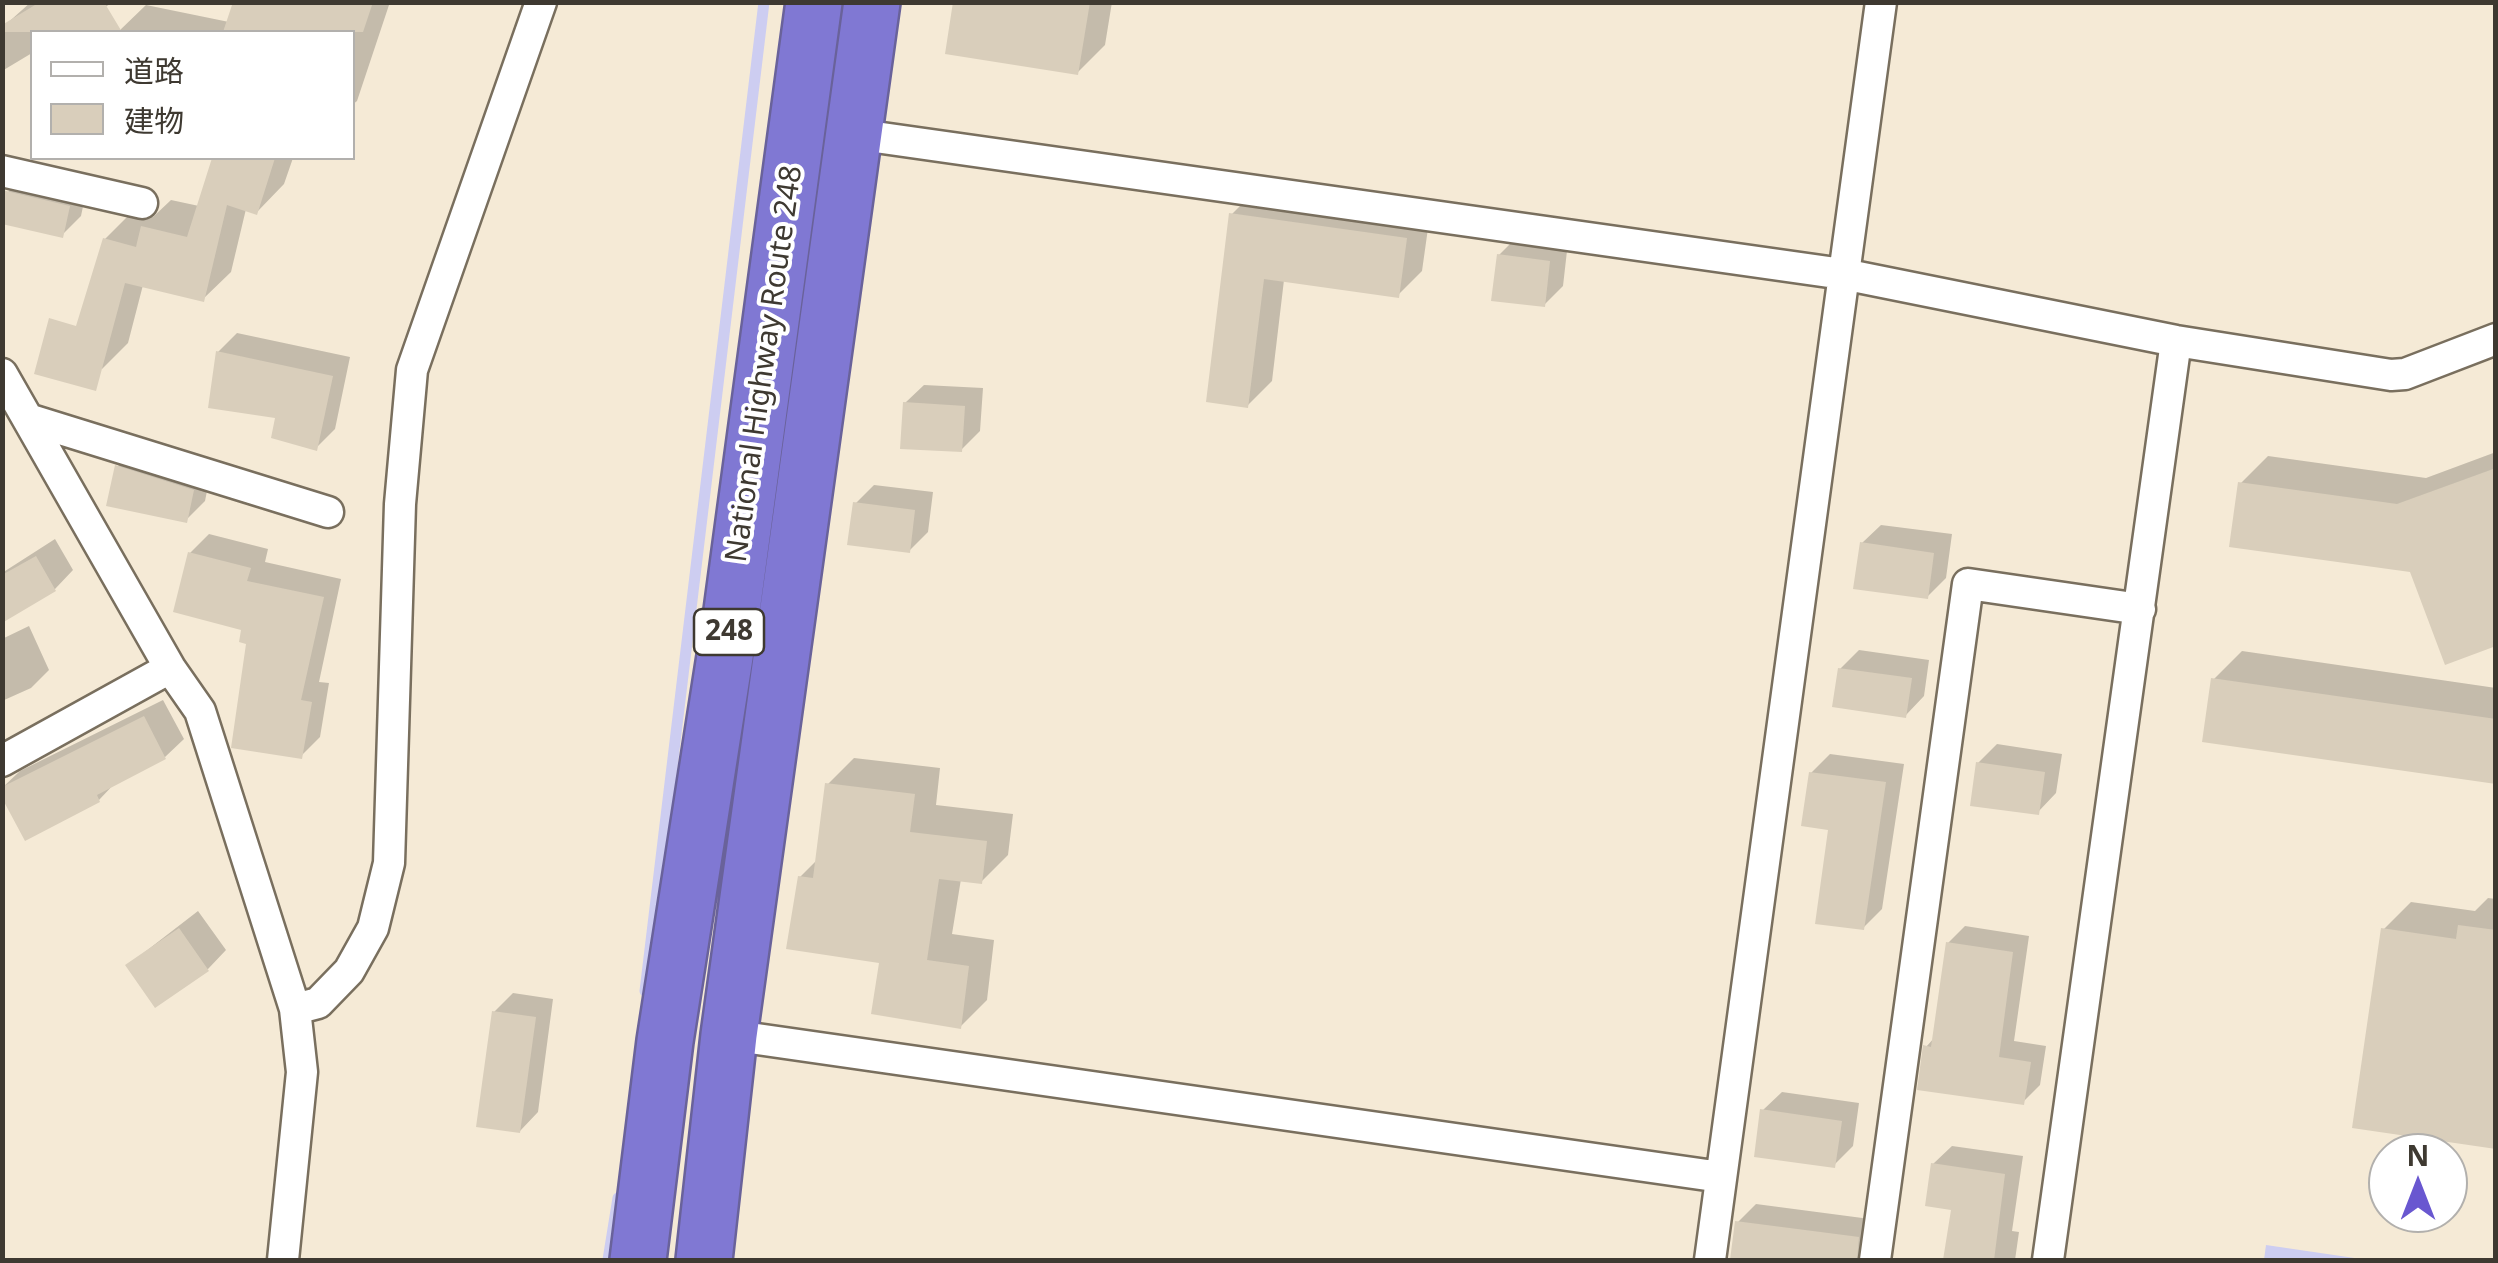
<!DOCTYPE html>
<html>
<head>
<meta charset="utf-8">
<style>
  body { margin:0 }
  #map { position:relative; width:2498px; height:1263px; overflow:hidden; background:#f5ead6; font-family:"Noto Sans","Noto Sans JP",sans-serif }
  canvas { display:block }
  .frame { position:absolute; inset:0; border:5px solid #3e3931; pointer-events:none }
  .legend { position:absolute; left:30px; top:30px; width:325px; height:130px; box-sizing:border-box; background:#fff; border:2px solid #b2b0ad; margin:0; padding:12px 18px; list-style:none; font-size:30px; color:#3e3931 }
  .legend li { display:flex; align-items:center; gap:20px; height:50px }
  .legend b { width:50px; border:2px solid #b2b0ad }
  .north { position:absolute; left:2368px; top:1133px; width:100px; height:100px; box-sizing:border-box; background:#fff; border:2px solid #b2b0ad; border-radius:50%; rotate:0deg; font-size:28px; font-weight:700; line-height:40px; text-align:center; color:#3e3931 }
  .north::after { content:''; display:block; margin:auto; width:35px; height:45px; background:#6957d0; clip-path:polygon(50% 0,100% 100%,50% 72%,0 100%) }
</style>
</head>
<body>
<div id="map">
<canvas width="2498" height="1263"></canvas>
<div class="frame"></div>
<ul class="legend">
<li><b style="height:12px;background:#fff"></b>道路</li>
<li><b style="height:28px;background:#d9cebb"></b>建物</li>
</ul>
<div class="north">N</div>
</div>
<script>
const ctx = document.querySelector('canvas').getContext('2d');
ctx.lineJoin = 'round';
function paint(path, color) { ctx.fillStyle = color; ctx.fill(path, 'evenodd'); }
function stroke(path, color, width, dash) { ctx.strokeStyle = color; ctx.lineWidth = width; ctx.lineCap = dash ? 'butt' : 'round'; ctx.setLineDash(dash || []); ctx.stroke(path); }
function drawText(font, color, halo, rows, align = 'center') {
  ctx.font = font + ' "Noto Sans",sans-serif'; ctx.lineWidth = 8; ctx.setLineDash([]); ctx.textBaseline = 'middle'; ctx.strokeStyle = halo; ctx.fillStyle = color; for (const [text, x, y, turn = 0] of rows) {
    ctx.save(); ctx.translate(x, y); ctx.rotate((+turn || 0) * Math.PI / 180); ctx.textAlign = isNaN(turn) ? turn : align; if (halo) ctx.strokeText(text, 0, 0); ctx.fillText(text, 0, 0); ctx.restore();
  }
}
paint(new Path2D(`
  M2266,1245l102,15h-104z`), '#cdcdf1');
paint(new Path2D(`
  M31,2h82l-46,30h-35v21l-30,18 1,-44z
  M235,2h155l-33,99 -5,4v-73h-234l28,-27 83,17z
  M956,2h156l-7,43 -28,28z
  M210,158h83l-9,26 -27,28 -11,-3 -15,63 -28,27 -60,-14 -15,58 -26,26 3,-130 28,-28 20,6 18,-17 28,6 15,-47z
  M26,173l61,14 -6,29 -19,19 -54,-43z
  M1256,190l174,24 -8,57 -24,24 -114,-15 -12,101 -24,24 -16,-191z
  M1518,236l50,6 -5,44 -19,19 -45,-50z
  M237,333l113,24 -15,72 -19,19 -38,-32 -60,-64z
  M924,385l59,3 -3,43 -19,19 -56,-47z
  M136,448l75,23 -6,30 -19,19 -69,-53z
  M2496,452v191l-84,-73 -172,-86 28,-28 158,22z
  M874,485l59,7 -5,40 -19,19 -54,-47z
  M1881,525l71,9 -6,44 -19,19 -65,-54z
  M209,534l59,15 -3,13 76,17 -22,103 10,1 -9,54 -19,19 -57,-128 -54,-75z
  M55,539l18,31 -18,19 -53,16v-32z
  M29,626l20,44 -18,18 -29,13v-62z
  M1859,650l70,10 -5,36 -18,19 -66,-46z
  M2242,651l254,37v84l-282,-93z
  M163,700l21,39 -19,18 -49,25 -17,18 -73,37 -24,-49 18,-17z
  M1997,744l65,10 -6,39 -18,19 -60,-49z
  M1830,754l74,10 -22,145 -19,19 -52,-155z
  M854,758l86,10 -4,37 77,9 -5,41 -27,27 -20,-3 -9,55 42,6 -7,60 -27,27 -78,-66 -82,-84 18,-18 9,-74z
  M2488,898l8,1v247l-113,-216 28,-28 64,9z
  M198,911l28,39 -18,19 -80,-4z
  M1965,926l64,10 -15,105 32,5 -6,39 -17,17 -97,-55 9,-10 13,-94z
  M513,993l40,6 -15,113 -18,19 -26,-119z
  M1782,1092l77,11 -6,43 -19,19 -71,-55z
  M1952,1146l71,10 -11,75 7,1 -4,28h-69l8,-52 -21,-44z
  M1756,1204l114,15 -4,35 -7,6h-127l6,-38z`), '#0003');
stroke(new Path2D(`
  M645,991l119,-989
  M608,1260l10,-62`), '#cdcdf1', 11);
paint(new Path2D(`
  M40,2h64l18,30h-120v-7z
  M233,2h140l-10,30h-140z
  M953,2h137l-12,73 -133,-21z
  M212,158h63l-18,57 -30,-10 -23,97 -79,-19 -29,108 -62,-17 15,-56 27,8 27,-88 33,9 5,-21 46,11z
  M2,190l68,16 -7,32 -61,-14z
  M1229,213l178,25 -8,60 -135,-19 -16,129 -42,-6z
  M1497,254l53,7 -5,46 -54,-6z
  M216,351l117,25 -16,75 -46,-13 4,-20 -67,-10z
  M903,402l62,4 -3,46 -62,-3z
  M115,465l79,25 -7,33 -81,-17z
  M2496,468v178l-51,19 -35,-93 -181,-25 9,-65 159,22z
  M853,502l62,8 -5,43 -63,-8z
  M1860,542l74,11 -6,46 -75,-10z
  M188,552l63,16 -4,13 77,16 -23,103 11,2 -10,57 -71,-11 15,-104 -7,-2 2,-12 -68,-18z
  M36,556l20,35 -54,32v-48z
  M1838,668l74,10 -6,40 -74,-11z
  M2211,678l285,41v65l-294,-42z
  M144,716l22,43 -69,36 3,7 -75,39 -23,-43v-11z
  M1976,762l69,10 -6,43 -69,-9z
  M1809,772l77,10 -22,148 -49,-6 13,-94 -27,-4z
  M825,783l90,11 -5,38 77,9 -5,43 -43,-5 -12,81 42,6 -8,63 -90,-15 8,-51 -93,-14 12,-73 15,2z
  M2458,925l38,5v219l-144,-21 29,-200 75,11z
  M179,928l30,43 -54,37 -30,-43z
  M1946,942l67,10 -14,105 32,5 -7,43 -107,-15 6,-45 8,2z
  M492,1011l44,6 -16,116 -44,-6z
  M1760,1109l82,12 -7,47 -81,-11z
  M1931,1163l74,11 -11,86h-51l8,-50 -26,-4z
  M1735,1221l124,16 -2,23h-127z`), '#d9cebb');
const street = new Path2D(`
  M854,134l989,140 333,67 215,34 14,-1 91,-35
  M2,171l140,32
  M2,374l168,294 30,43 95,298 7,63 -19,188
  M28,419l300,93
  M2,761l168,-93
  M295,1009l23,-6 31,-32 24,-43 16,-65 11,-359 12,-134 129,-368
  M729,1035l992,142
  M1710,1260l171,-1258
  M1875,1260l93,-676 172,25
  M2048,1260l128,-919`);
const highway = new Path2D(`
  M638,1260l27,-219 66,-423 83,-616
  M704,1260l25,-225 143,-1033`);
stroke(street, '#796f5e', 35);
stroke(highway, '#69629a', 60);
stroke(street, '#fff', 30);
stroke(highway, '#8078d3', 55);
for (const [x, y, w] of [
  [729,632,70]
]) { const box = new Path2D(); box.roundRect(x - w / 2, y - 23, w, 46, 8); ctx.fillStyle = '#fff'; ctx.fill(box); stroke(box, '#3e3931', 2.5); }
drawText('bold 28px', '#3e3931', null, [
  ["248",729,632]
]);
drawText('30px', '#3e3931', '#fff', [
  ["National Highway Route 248",765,364,-82]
]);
</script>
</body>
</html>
